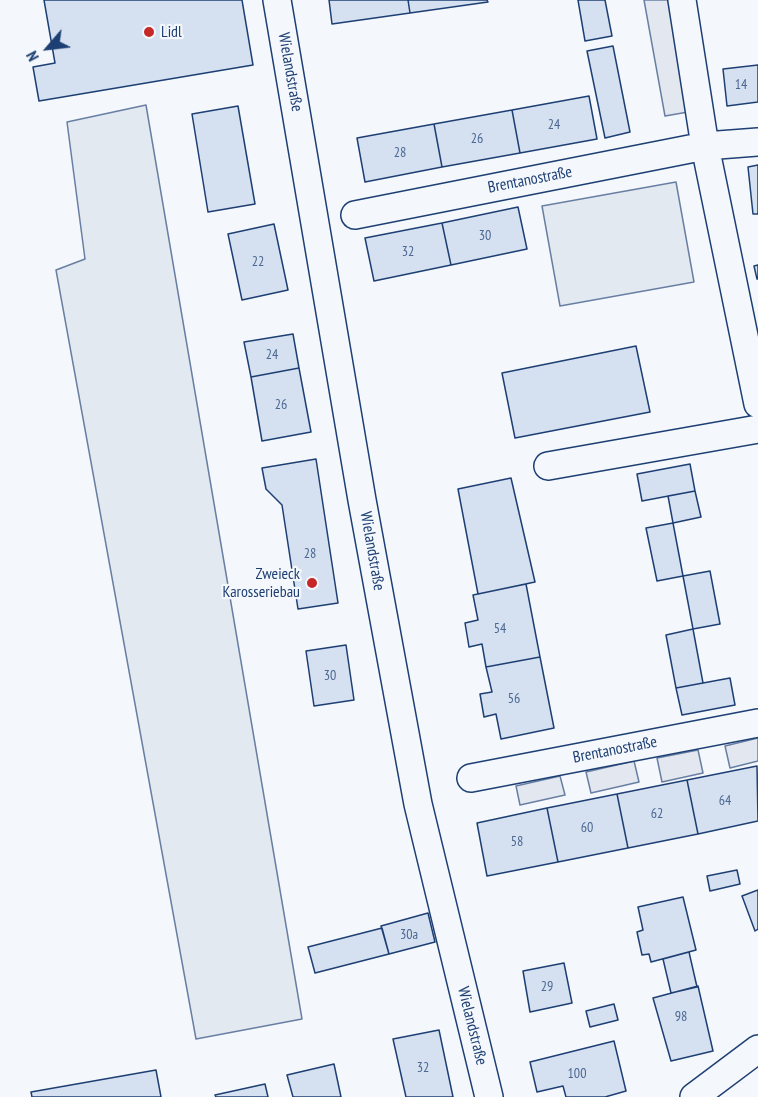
<!DOCTYPE html>
<html>
<head>
<meta charset="utf-8">
<style>
  body { margin:0 }
  #map { position:relative; width:758px; height:1097px; overflow:hidden; background:#f4f7fb; font-family:"PT Sans Narrow",sans-serif }
  canvas { display:block }
  .north { position:absolute; left:18px; top:18px; width:60px; height:60px; -webkit-text-stroke:4px #f4f7fb; paint-order:stroke; rotate:242deg; font-size:16px; font-weight:700; line-height:24px; text-align:center; color:#1d3f73 }
  .north::after { content:''; display:block; margin:auto; width:21px; height:27px; background:#1d3f73; clip-path:polygon(50% 0,100% 100%,50% 72%,0 100%) }
</style>
</head>
<body>
<div id="map">
<canvas width="758" height="1097"></canvas>
<div class="north">N</div>
</div>
<script>
const ctx = document.querySelector('canvas').getContext('2d');
ctx.lineJoin = 'round';
function paint(path, color) { ctx.fillStyle = color; ctx.fill(path, 'evenodd'); }
function stroke(path, color, width, dash) { ctx.strokeStyle = color; ctx.lineWidth = width; ctx.lineCap = dash ? 'butt' : 'round'; ctx.setLineDash(dash || []); ctx.stroke(path); }
function drawText(font, color, halo, rows, align = 'center') {
  ctx.font = font + ' "PT Sans Narrow",sans-serif'; ctx.lineWidth = 4.5; ctx.setLineDash([]); ctx.textBaseline = 'middle'; ctx.strokeStyle = halo; ctx.fillStyle = color; for (const [text, x, y, turn = 0] of rows) {
    ctx.save(); ctx.translate(x, y); ctx.rotate((+turn || 0) * Math.PI / 180); ctx.textAlign = isNaN(turn) ? turn : align; if (halo) ctx.strokeText(text, 0, 0); ctx.fillText(text, 0, 0); ctx.restore();
  }
}
const green = new Path2D(`
  M146,105l156,914 -106,20 -140,-769 29,-11 -18,-137z
  M676,182l18,100 -134,24 -18,-100z`);
paint(green, '#e3e9f0');
stroke(green, '#687fa3', 1.5);
const parking = new Path2D(`
  M644,0h24l20,112 -23,4z
  M758,738v23l-28,7 -5,-22z
  M698,750l5,23 -41,9 -5,-24z
  M634,761l5,21 -48,11 -5,-21z
  M560,776l5,19 -45,10 -4,-19z`);
paint(parking, '#e3e8f0');
stroke(parking, '#687fa3', 1.5);
const building = new Path2D(`
  M44,0h198l11,65 -214,36 -6,-34 22,-4z
  M329,0h79l2,13 -78,11z
  M408,0h79l1,2 -78,11z
  M578,0h27l7,36 -27,5z
  M613,46l17,86 -25,6 -18,-87z
  M758,65v37l-31,4 -4,-37z
  M589,96l8,43 -77,14 -8,-43z
  M238,106l17,98 -47,8 -16,-98z
  M512,110l8,43 -78,14 -8,-43z
  M434,124l8,43 -77,15 -8,-44z
  M758,165v49h-5l-5,-47z
  M518,207l9,42 -76,16 -9,-42z
  M442,223l9,42 -77,16 -9,-43z
  M274,224l14,66 -46,10 -14,-66z
  M758,265v14h-1l-3,-13z
  M293,334l6,34 -48,9 -7,-35z
  M636,346l14,66 -135,26 -13,-65z
  M299,368l12,64 -49,9 -11,-64z
  M316,459l22,144 -40,6 -16,-104 -16,-16 -4,-21z
  M690,464l5,27 -53,10 -5,-27z
  M511,478l24,104 -57,12 -20,-105z
  M695,491l6,26 -28,6 -5,-27z
  M673,523l10,53 -26,5 -11,-53z
  M710,571l10,53 -27,5 -10,-53z
  M526,584l14,73 -54,10 -4,-23 -13,3 -4,-24 13,-3 -5,-25z
  M693,629l10,54 -27,5 -10,-53z
  M346,645l8,55 -40,6 -8,-55z
  M540,657l14,71 -53,11 -5,-25 -12,3 -4,-23 12,-2 -6,-25z
  M730,678l5,27 -53,10 -6,-27z
  M757,766l1,55 -60,13 -11,-54z
  M687,780l11,54 -70,14 -11,-54z
  M617,794l11,54 -70,14 -11,-54z
  M547,808l11,54 -71,14 -10,-53z
  M737,870l3,14 -30,7 -3,-15z
  M758,890v39l-3,2 -13,-35z
  M683,897l13,53 -45,12 -2,-8 -7,1 -5,-23 6,-2 -5,-23z
  M428,913l7,29 -46,12 -8,-28z
  M382,928l7,26 -74,19 -7,-26z
  M689,952l8,35 -26,6 -8,-34z
  M564,963l8,40 -42,9 -7,-41z
  M698,986l15,65 -42,10 -18,-63z
  M614,1004l4,16 -28,7 -4,-16z
  M439,1030l14,67h-47l-13,-58z
  M614,1041l12,50 -21,6h-39l-3,-11 -26,6 -7,-30z
  M334,1064l7,33h-48l-6,-22z
  M156,1070l5,27h-129l-1,-5z
  M265,1084l3,13h-52l-1,-2z`);
paint(building, '#d5e0f0');
stroke(building, '#1d3f73', 1.5);
const street = new Path2D(`
  M277,0l85,500 56,304 71,293
  M682,0l23,146 53,258
  M355,215l350,-69 53,-4
  M548,466l210,-37
  M471,778l287,-55
  M694,1097l64,-48`);
stroke(street, '#1d3f73', 30);
stroke(street, '#f4f7fb', 27);
for (const [x, y, r, color] of [
  [149,32,6,"#c62828"],
  [312,583,6,"#c62828"]
]) { const dot = new Path2D(); dot.arc(x, y, r, 0, 2 * Math.PI); ctx.fillStyle = color; ctx.fill(dot); stroke(dot, '#f4f7fb', 2); }
drawText('14px', '#4b6792', null, [
  ["14",741,85],
  ["24",554,125],
  ["26",477,139],
  ["28",400,153],
  ["30",485,236],
  ["32",408,252],
  ["22",258,262],
  ["24",272,355],
  ["26",281,405],
  ["28",310,554],
  ["54",500,629],
  ["30",330,676],
  ["56",514,699],
  ["64",725,801],
  ["62",657,814],
  ["60",587,828],
  ["58",517,842],
  ["30a",409,935],
  ["29",547,987],
  ["98",681,1017],
  ["32",423,1068],
  ["100",577,1074]
]);
drawText('16px', '#1d3f73', '#f4f7fb', [
  ["Lidl",161,32],
  ["Zweieck",300,574,"right"],
  ["Karosseriebau",300,592,"right"]
], 'left');
drawText('16px', '#1d3f73', '#f4f7fb', [
  ["Wielandstraße",290,72,80],
  ["Brentanostraße",530,180,-11],
  ["Wielandstraße",372,551,80],
  ["Brentanostraße",615,750,-11],
  ["Wielandstraße",472,1026,76]
]);
</script>
</body>
</html>
